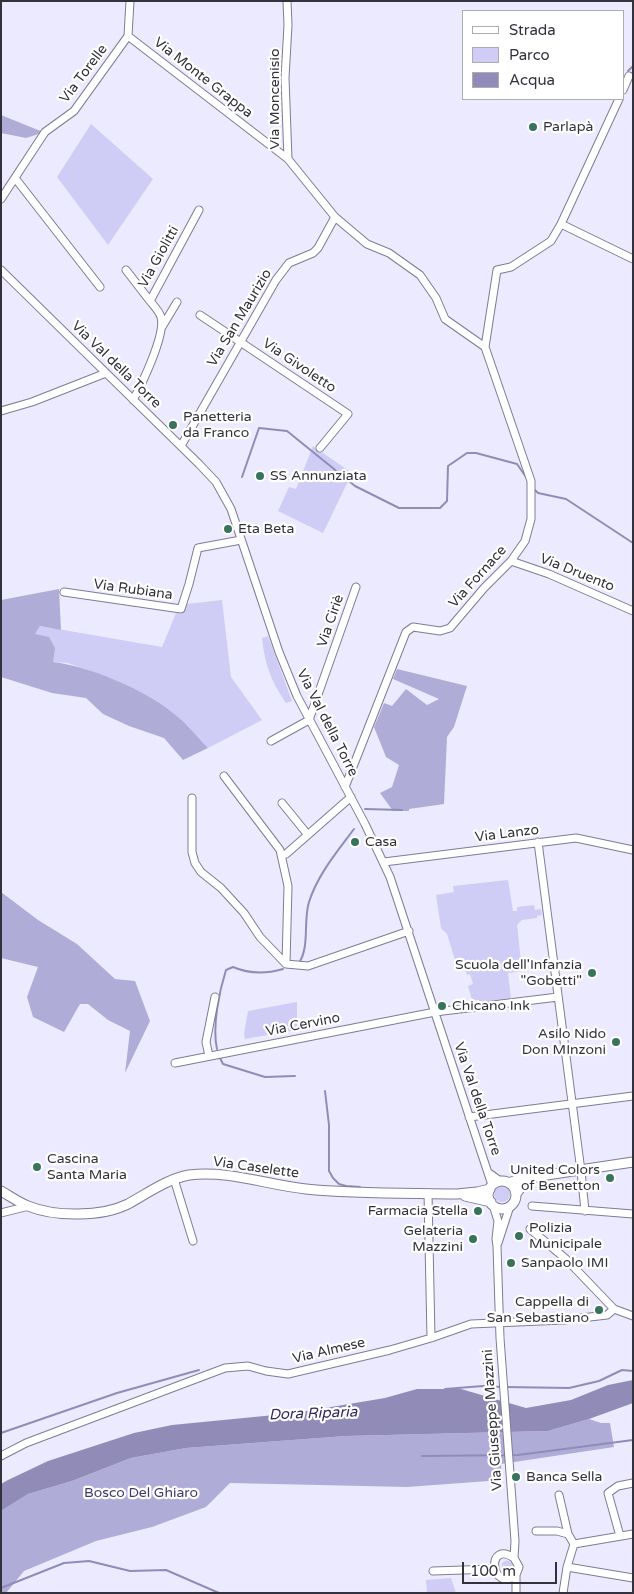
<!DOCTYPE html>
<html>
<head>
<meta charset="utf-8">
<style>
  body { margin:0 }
  #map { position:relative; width:634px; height:1594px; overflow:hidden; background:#eceaff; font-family:"Varela Round",sans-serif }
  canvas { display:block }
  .frame { position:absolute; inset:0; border:2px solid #33323c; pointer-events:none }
  .legend { position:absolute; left:462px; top:10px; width:162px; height:90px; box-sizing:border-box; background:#fff; border:1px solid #adadb1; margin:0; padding:6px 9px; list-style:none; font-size:15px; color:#33323c }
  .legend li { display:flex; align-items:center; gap:10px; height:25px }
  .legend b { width:25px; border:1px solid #adadb1 }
  .scale { position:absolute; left:462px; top:1562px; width:95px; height:22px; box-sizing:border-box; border:2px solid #33323c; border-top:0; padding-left:6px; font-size:15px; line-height:18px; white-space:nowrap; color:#33323c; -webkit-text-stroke:4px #fff; paint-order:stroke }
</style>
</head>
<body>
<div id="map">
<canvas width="634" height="1594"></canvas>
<div class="frame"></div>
<ul class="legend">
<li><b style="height:6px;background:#fff"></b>Strada</li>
<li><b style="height:14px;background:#cfccf5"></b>Parco</li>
<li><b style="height:14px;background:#908cb7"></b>Acqua</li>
</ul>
<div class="scale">100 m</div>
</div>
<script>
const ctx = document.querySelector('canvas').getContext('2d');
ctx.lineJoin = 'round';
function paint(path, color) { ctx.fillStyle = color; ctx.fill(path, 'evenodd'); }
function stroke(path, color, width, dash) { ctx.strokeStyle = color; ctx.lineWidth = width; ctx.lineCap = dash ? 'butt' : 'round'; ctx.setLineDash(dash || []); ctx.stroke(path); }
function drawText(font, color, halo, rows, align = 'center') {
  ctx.font = font + ' "Varela Round",sans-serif'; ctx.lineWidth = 4.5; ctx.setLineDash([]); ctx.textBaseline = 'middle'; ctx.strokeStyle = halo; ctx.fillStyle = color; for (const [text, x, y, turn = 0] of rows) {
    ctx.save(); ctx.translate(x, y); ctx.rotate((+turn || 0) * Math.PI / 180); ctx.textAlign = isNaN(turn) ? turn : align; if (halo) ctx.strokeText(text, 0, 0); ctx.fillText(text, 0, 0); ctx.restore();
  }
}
paint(new Path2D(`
  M91,124l62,55 -45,66 -51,-68z
  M313,446l39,27 -29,60 -45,-22 11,-24 7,2z
  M222,600l9,77 31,43 -54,28 -20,-22 -74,-46 -46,-17 -15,-1 -19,-27 6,-9 122,21 14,-34 7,1 4,-10z
  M268,636l24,65 -6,2c-15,-22 -21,-38 -24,-65z
  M508,880l5,31h4v-4l17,-2 1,5 6,-1 1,6 -5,1v2l-15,2 -5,5 5,46 -14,2 3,25 -32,4v-2h-7l-4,-14 5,-2 -3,-10 -3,1 -3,-10 -7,1 -10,-32 -6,-6 -5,-33 18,-3 -1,-6z
  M297,1002v28l-52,9 -1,-5 4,-23z
  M494 1194a8 8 0 1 1 16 0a8 8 0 1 1-16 0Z
  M501.5 1566a5.5 5.5 0 1 1 11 0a5.5 5.5 0 1 1-11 0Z
  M451,1578l5,15h-29l-1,-13z`), '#cfccf5');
paint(new Path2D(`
  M1,115l37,15 7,2 -19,6 -25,-5z
  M59,589l2,41 -21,-4 -5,8 14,3 6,11 -2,14c36,4 92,28 120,51 13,10 24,23 35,35l-25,12 -19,-22 -35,-12 -26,-12 -17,-16 -34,-5 -51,-16v-77z
  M397,669l70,17 -13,41 -7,10 -3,67 -35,5v2h-16l-13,-18 12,-6 7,-22 -13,-8 -12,-30 10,-24 8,3 14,-17 21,16 12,-6 -46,-20z
  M1,892l37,28 39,24 38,35 20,2 15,40 -25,52 5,-42 -22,-11 -20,-16h-8l-16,28 -31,-15 -6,-20 11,-30 -37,-9z
  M589,1419l12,4h9l4,24 -113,17 1,16 -95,7 -177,-4 -24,24 -54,20 -56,14 -72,30 -18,22h-5v-82l27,-17 44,-13 59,-23 55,-10 160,-12 202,-5z`), '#afacd8');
paint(new Path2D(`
  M633,1380v23l-44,16 -41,12 -202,5 -160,12 -55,10 -59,23 -44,13 -27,17v-27l7,-4 40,-19 86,-28 38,-8 123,-12 90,-15 32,-9h44l65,19 45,-8 37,-15z`), '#908cb7');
stroke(new Path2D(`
  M628,71l5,-5
  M242,477l17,-49 28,3 68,55 44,22h41l7,-7 1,-35 19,-13h9l41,11 9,13
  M535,490l3,3 28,6 67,44
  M365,809l37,1
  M299,963c11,-17 4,-42 10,-61 9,-28 28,-50 45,-73
  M217,1049c-5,-22 2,-57 9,-79l7,-3c16,7 33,7 50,2
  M220,1058l3,6 42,13 30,-1
  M325,1091l4,34v46l4,7 6,6 7,2 14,1
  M505,1387l64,1 30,-7 23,-11 11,1
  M445,1389l38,-3 17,1
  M1,1433l116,-40 82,-23
  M422,1456l96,-1 115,-15
  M1,1588l63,-25 25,-2 41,10 36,-1 53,23`), '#908cb7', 2);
const minor = new Path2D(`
  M287,1l1,24 -3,53 3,81 47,58 32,27 22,9 31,22 16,23 9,21 40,28
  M128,36l160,123
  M623,90l6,-14
  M15,178l85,109
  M1,199l44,-67 29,-21 54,-75 2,-35
  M561,224l58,-125
  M1,270l198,194 17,18 15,27 48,143 18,44 68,128 25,53 102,308
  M126,270l24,31
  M200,315l148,99 -28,34
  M162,327l15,-25
  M133,400c9,-16 33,-66 28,-83 -2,-6 -7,-11 -11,-16l49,-91
  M1,411l31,-9 74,-29
  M181,446l95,-166 13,-17 24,-10 5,-5 17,-31
  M511,561l38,13 84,37
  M64,592l117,17 8,-25 9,-36 43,-8
  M271,741l38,-21 47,-133
  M224,776l56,74 8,36 -2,78
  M345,787l61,-155 7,-5 27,4 10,-3 34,-40 27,-27 14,-20 6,-22v-38l-46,-134 12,-77 14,-3 40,-26 10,-17 72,35
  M192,798v54l3,11 6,9 20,16 23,25 16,24 26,27 22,2 101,-35
  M282,803l26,32
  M538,842l43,329 4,40
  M286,854l65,-57
  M384,862l192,-24 57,12
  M209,1056l-3,-14 9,-45
  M175,1063l260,-51 123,-15
  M469,1117l164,-21
  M489,1173l11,8
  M174,1179l19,62
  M428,1193l3,145
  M493,1205l5,16 -2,18 1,7 3,92 15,203 -1,17 5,9 -3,8v18
  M532,1206l101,8
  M1,1213l28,-7
  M530,1229l36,30 48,50 19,7
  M498,1243l12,-37
  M1,1456l25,-13 199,-75 23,-2 18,5 22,3 102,-24 41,-12 40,-14 93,-4 43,-5 7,-6
  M559,1495l9,39 6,10
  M536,1531h21l11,3
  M620,1536l-12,-43 10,-7 15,-3
  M574,1544l59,-10
  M514,1558c-29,-19 -23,36 2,17
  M567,1567l66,11
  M433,1571l61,-2
  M563,1593l4,-26 7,-23`);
const major = new Path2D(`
  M488 1195a14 14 0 1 1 28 0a14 14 0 1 1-28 0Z
  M509,1183l25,-10
  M1,1191c9,5 17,11 27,15 27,11 74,11 100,-2 20,-11 39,-25 61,-29 40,-5 78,10 117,14 50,5 101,4 151,5l20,-2 13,-3
  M516,1194c7,-10 12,-15 24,-18l93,-14
  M465,1196l26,6`);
stroke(minor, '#7e7c93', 9);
stroke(major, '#7e7c93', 11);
stroke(minor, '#fff', 7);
stroke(major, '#fff', 9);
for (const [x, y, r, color] of [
  [533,127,5,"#39735c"],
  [173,425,5,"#39735c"],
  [260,476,5,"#39735c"],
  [228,529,5,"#39735c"],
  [355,842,5,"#39735c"],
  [592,973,5,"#39735c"],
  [442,1006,5,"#39735c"],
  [616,1042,5,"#39735c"],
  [37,1167,5,"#39735c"],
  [610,1178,5,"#39735c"],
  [478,1211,5,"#39735c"],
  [519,1236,5,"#39735c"],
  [473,1239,5,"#39735c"],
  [511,1263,5,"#39735c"],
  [599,1310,5,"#39735c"],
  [516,1477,5,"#39735c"]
]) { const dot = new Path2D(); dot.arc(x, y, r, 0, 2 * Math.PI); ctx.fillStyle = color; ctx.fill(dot); stroke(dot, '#fff', 2); }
drawText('14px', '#33323c', '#fff', [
  ["Via Torelle",84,74,-53],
  ["Via Monte Grappa",203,78,38],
  ["Via Moncenisio",275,99,-90],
  ["Via Giolitti",159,257,-61],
  ["Via San Maurizio",240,318,-59],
  ["Via Val della Torre",116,365,44],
  ["Via Givoletto",299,366,34],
  ["Via Druento",577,573,22],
  ["Via Fornace",478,577,-48],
  ["Via Rubiana",133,590,8],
  ["Via Ciriè",331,621,-71],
  ["Via Val della Torre",327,723,63],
  ["Via Lanzo",507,834,-7],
  ["Via Cervino",303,1025,-11],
  ["Via Val della Torre",477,1099,71],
  ["Via Caselette",256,1168,8],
  ["Via Almese",329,1351,-13],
  ["Via Giuseppe Mazzini",493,1420,-94]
]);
drawText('14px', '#33323c', '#fff', [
  ["Parlapà",543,127],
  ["Panetteria",183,417],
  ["da Franco",183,433],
  ["SS Annunziata",270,476],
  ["Eta Beta",238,529],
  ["Casa",365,842],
  ["Scuola dell'Infanzia",582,965,"right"],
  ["\"Gobetti\"",582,981,"right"],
  ["Chicano Ink",452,1006],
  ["Asilo Nido",606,1034,"right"],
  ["Don MInzoni",606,1050,"right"],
  ["Cascina",47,1159],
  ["Santa Maria",47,1175],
  ["United Colors",600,1170,"right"],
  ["of Benetton",600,1186,"right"],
  ["Farmacia Stella",468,1211,"right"],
  ["Polizia",529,1228],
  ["Municipale",529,1244],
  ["Gelateria",463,1231,"right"],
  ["Mazzini",463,1247,"right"],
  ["Sanpaolo IMI",521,1263],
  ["Cappella di",589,1302,"right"],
  ["San Sebastiano",589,1318,"right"],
  ["Banca Sella",526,1477]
], 'left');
drawText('14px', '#413870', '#fff', [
  ["Bosco Del Ghiaro",141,1493]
]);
drawText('italic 15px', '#332960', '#fff', [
  ["Dora Riparia",313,1414,-2]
]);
</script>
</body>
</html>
